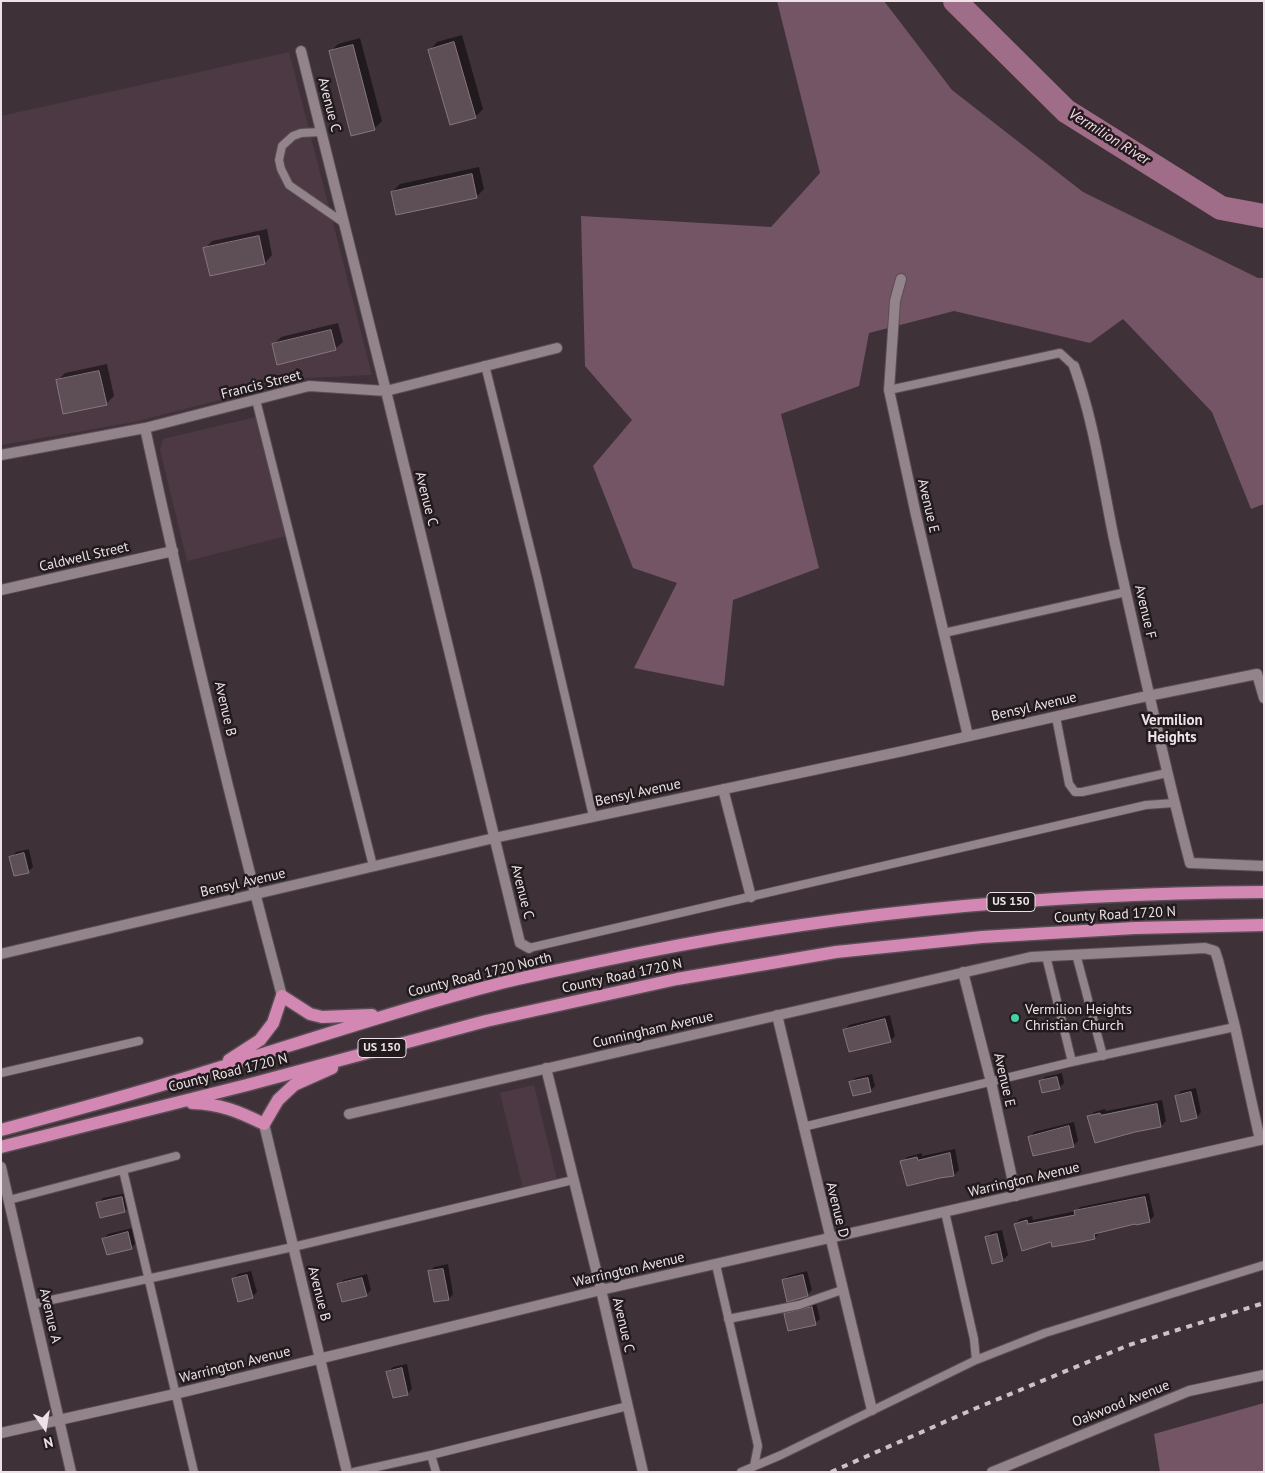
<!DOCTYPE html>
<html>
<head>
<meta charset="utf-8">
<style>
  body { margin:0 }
  #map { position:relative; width:1265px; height:1473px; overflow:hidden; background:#3f3138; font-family:"PT Sans",sans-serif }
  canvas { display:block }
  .frame { position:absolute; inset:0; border:2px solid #ece2e7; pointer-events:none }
  .north { position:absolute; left:20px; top:1403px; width:50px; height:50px; -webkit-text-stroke:4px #221b1e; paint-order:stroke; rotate:167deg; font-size:14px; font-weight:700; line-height:20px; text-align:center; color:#ece2e7 }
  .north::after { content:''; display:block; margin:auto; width:18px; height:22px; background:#ece2e7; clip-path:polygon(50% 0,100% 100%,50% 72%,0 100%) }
</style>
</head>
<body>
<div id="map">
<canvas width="1265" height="1473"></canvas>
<div class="frame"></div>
<div class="north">N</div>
</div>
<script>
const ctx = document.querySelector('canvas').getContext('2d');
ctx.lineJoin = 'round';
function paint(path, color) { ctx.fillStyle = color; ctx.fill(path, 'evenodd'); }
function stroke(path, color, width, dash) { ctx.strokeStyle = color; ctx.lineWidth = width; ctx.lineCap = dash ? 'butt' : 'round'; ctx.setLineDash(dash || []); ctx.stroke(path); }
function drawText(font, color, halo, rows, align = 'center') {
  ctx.font = font + ' "PT Sans",sans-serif'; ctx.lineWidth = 5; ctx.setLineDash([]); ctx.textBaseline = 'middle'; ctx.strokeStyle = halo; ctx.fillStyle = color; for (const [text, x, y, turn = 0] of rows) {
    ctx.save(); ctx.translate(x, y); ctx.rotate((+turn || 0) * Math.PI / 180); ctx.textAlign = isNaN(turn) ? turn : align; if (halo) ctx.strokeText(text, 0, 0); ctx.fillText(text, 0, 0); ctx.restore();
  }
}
paint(new Path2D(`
  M289,52l83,323 -66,3 -172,44 -133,23v-329z
  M260,416l30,119 -103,26 -27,-111 3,-11z
  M534,1085l24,99 -34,8 -24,-99z`), '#4d3944');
paint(new Path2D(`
  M777,1h107l68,89 131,102 175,86h6v226l-13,5 -39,-97 -89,-93 -33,24 -136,-32 -85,22 -10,53 -78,28 38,154 -86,32 -9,86 -90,-18 43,-85 -44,-15 -40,-102 39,-46 -47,-54 -4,-150 190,11 49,-54z
  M1264,1403v69h-104l-6,-38z`), '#745566');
paint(new Path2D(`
  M462,35l21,74 -8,8 -45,-67 7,-8z
  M360,38l22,83 -8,8 -43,-78 7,-7z
  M479,167l5,22 -8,8 -84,-5 8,-8z
  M267,229l5,26 -7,8 -55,12 -5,-27 7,-7z
  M338,323l5,19 -8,7 -62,-4 8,-8z
  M107,364l7,32 -8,8 -49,-23 8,-8z
  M29,849l4,18 -5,5 -17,-15 5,-5z
  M890,1015l5,21 -5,5 -45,-11 4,-5z
  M1062,1073l2,10 -5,5 -19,-6 5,-5z
  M872,1074l3,12 -4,4 -21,-7 5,-5z
  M1196,1088l5,24 -4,5 -21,-21 5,-5z
  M1162,1100l4,21 -5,5 -72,-9 5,-5 11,-3 1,2z
  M1074,1122l4,19 -5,5 -43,-9 4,-5z
  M955,1149l4,21 -5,5 -14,1 -38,-14 5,-5 15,-4v3z
  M127,1193l2,13 -4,5 -27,-8 5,-5z
  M1149,1193l5,23 -5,5 -13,1 -37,9v2l-4,5 -43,2 -37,-16 5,-5 12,-3 1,4 43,-9 4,-4z
  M132,1228l4,15 -4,4 -29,-8 5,-5z
  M1002,1230l6,25 -5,5 -10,2 -6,-25 4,-5z
  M448,1264l5,30 -4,5 -20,-27 5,-5z
  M251,1271l6,21 -5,5 -19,-18 5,-5z
  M807,1271l5,19 -5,5 -24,-15 5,-4z
  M367,1274l4,16 -5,5 -28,-10 5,-5z
  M816,1303l4,16 -5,4 -30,-9 5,-5z
  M407,1364l5,25 -5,5 -19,-22 5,-5z`), '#0007');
stroke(new Path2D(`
  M955,1l111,110 155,97 43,8`), '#9f6d87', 24);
const building = new Path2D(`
  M454,42l22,76 -26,7 -22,-75z
  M353,45l22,85 -24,6 -22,-85z
  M472,174l5,24 -81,17 -5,-23z
  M259,236l6,28 -55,12 -7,-28z
  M331,330l5,20 -59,15 -5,-21z
  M99,371l8,34 -44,9 -7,-34z
  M24,853l5,20 -15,3 -5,-19z
  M885,1019l6,23 -42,10 -6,-22z
  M1057,1077l3,12 -18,4 -3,-12z
  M868,1078l3,14 -18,4 -4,-14z
  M1191,1092l6,26 -16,4 -6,-26z
  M1157,1104l4,23 -26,5 -40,11 -8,-27 13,-3 1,2z
  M1069,1126l5,21 -41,9 -5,-19z
  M950,1153l4,23 -14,2 -33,8 -7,-25 17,-4 1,3z
  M122,1197l3,15 -25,6 -4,-15z
  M1145,1197l5,25 -14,3 -1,-1 -41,10 1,5 -14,3 -29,5 -1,-5 -29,9 -8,-27 13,-4 1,4 47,-9 -1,-4z
  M128,1232l4,17 -25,6 -5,-16z
  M997,1234l6,27 -11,3 -7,-27z
  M443,1269l6,31 -15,2 -6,-31z
  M247,1275l6,23 -15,4 -6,-23z
  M803,1275l5,21 -21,6 -5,-22z
  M362,1278l5,18 -25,6 -5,-18z
  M812,1307l4,18 -28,6 -4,-17z
  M402,1368l6,27 -15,3 -7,-26z`);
paint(building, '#5e4f57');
stroke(building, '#86767e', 1);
const service = new Path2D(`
  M321,132l-20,1 -8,3 -11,10 -3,14 2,9 8,16 55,38
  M485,365l52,211 56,240
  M889,390l171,-37 14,13
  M256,400l117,466
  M944,633l182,-41
  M1056,717l13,67 6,8h7l85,-19
  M529,948l617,-143 28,-2
  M1076,954l27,102
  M1046,956l26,106
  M1,1073l138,-32
  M803,1127l269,-65 163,-35
  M123,1170l71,302
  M9,1200l167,-44
  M945,1212l29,127 2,21
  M716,1265l42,181 -4,20
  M33,1304l260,-57 280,-67
  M728,1319l71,-14 43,-15
  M431,1455l5,17
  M354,1472l77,-17 197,-49
  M741,1472l40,-17 195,-95 69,-27 219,-68`);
const minor = new Path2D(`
  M301,51l85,340 134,552 9,5
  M901,279l-6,22 -6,89 27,125 52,221
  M1074,366c20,56 28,115 40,173 24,108 48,217 76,324l74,3
  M145,428c41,190 87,380 137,568
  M1,455l144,-27 164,-42 77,5 171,-43
  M1,590l172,-39
  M723,789l28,108
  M1,954l493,-116 409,-87 235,-53 119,-24 7,24
  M963,972l28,110 25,114
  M777,1015l95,395
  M546,1068l55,222 42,182
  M349,1114l682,-157 174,-9 10,3 3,9 17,67 25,113
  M264,1124l83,348
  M1,1167l70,305
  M1,1433l174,-39 426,-104 663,-151
  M992,1472l197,-81 75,-16`);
const primary = new Path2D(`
  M229,1060l31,-20 13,-17 9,-27 28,18 12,3 50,-2
  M192,1103c28,1 46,8 72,21l14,-24 16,-15 38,-17
  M1,1130c48,-13 96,-26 144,-40 120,-35 239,-77 360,-108 32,-8 64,-14 96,-21 218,-47 440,-68 663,-69
  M1,1147l246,-62 239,-64 191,-42 159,-27 146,-15 153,-9 129,-3`);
stroke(service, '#594d54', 10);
stroke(minor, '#594d54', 12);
stroke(primary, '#594d54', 15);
stroke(service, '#93838b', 8);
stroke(minor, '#93838b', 10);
stroke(primary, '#d288b2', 12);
stroke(new Path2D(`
  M831,1472l143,-63 155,-64 135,-42`), '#ccc2c7', 4, [6, 6]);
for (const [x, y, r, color] of [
  [1015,1018,5,"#3fd4a2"]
]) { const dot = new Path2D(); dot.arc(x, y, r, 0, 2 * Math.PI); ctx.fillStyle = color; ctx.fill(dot); stroke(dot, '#221b1e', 2); }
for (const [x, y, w] of [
  [1011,902,48],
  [382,1048,48]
]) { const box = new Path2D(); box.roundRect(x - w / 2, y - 9.5, w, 19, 4); ctx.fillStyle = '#221b1e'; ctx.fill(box); stroke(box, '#ece2e7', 1); }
drawText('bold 12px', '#ece2e7', null, [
  ["US 150",1011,902],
  ["US 150",382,1048]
]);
drawText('14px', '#ece2e7', '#221b1e', [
  ["Avenue C",329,105,76],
  ["Francis Street",261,385,-14],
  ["Avenue C",426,499,76],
  ["Avenue E",928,506,77],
  ["Caldwell Street",84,557,-13],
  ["Avenue F",1145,612,77],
  ["Bensyl Avenue",1034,707,-13],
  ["Avenue B",225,709,77],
  ["Bensyl Avenue",638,793,-12],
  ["Bensyl Avenue",243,883,-13],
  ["Avenue C",522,892,76],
  ["County Road 1720 N",1115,915,-3],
  ["County Road 1720 North",480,975,-14],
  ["County Road 1720 N",622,976,-12],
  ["Cunningham Avenue",653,1030,-13],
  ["County Road 1720 N",228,1073,-14],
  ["Avenue E",1004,1080,77],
  ["Warrington Avenue",1024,1180,-13],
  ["Avenue D",837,1210,76],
  ["Warrington Avenue",629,1270,-13],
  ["Avenue B",319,1294,76],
  ["Avenue A",50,1316,77],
  ["Avenue C",623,1325,77],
  ["Warrington Avenue",235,1365,-14],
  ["Oakwood Avenue",1121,1404,-22]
]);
drawText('14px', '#ece2e7', '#221b1e', [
  ["Vermilion Heights",1025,1010],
  ["Christian Church",1025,1026]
], 'left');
drawText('italic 15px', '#f9d9e9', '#221b1e', [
  ["Vermilion River",1109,137,32]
]);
drawText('bold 15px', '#ece2e7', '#221b1e', [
  ["Vermilion",1172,721],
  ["Heights",1172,738]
]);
</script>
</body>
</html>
